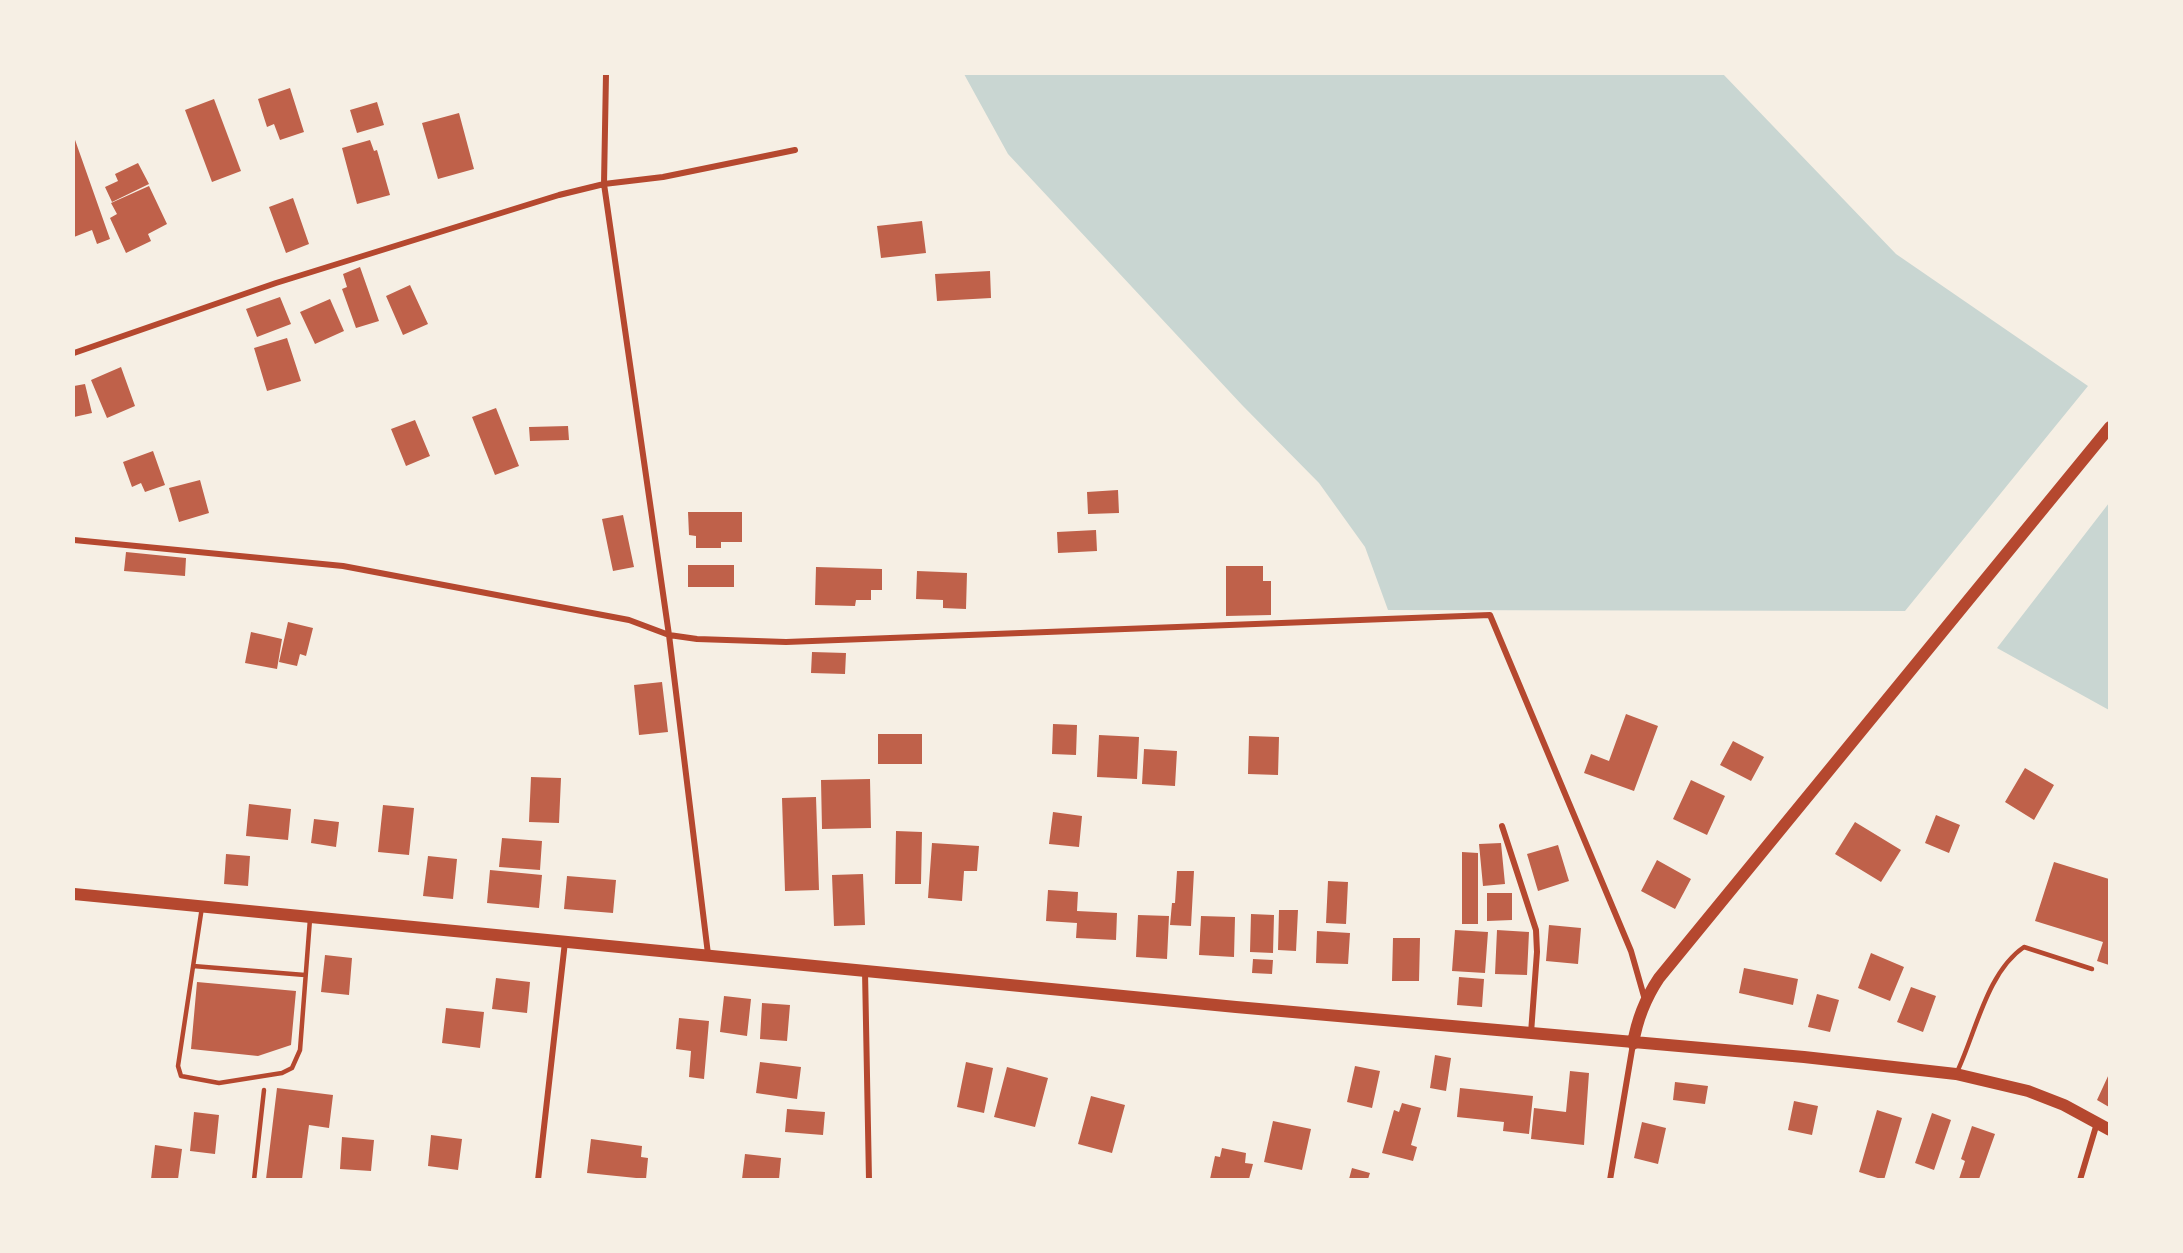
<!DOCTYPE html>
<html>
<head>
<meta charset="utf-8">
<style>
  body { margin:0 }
  #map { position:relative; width:2183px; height:1253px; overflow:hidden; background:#f6efe4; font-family:"DM Sans",sans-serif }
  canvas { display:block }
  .frame { position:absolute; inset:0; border:75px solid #f6efe4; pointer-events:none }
</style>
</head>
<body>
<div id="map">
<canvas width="2183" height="1253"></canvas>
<div class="frame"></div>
</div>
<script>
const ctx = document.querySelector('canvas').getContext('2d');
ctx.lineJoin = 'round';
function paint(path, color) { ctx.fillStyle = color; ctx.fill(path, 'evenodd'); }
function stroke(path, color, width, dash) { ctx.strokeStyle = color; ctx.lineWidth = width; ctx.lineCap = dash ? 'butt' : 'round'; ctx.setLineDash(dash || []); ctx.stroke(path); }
paint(new Path2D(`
  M964,74h759l173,180 192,132 -183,225 -517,-1 -23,-63 -46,-64 -77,-78 -234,-251z
  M2109,503v207l-112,-62z`), '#c9d6d2');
paint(new Path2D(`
  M290,88l14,44 -24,8 -6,-16 -7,3 -9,-28z
  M214,99l27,72 -29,11 -27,-72z
  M377,102l7,23 -27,8 -7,-23z
  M459,113l15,56 -36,10 -16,-56z
  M74,137l36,102 -13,5 -5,-14 -18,7z
  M370,140l4,11 3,-1 13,45 -33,9 -15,-56z
  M138,163l11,21 -37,18 -7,-15 13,-6 -3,-7z
  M149,186l18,38 -19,10 3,7 -25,12 -16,-35 7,-4 -6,-11z
  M293,198l16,46 -23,9 -17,-46z
  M922,221l4,32 -45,5 -4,-32z
  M360,267l19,54 -23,7 -14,-39 5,-2 -4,-13z
  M990,271l1,27 -54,3 -2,-27z
  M410,285l18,39 -25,11 -17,-39z
  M280,297l11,27 -34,13 -11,-28z
  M330,299l14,32 -29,13 -15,-32z
  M287,338l14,43 -34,10 -13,-43z
  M121,367l14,39 -28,12 -16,-38z
  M85,384l7,29 -18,4v-31z
  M496,408l23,58 -24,9 -23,-58z
  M415,420l15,36 -24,10 -15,-37z
  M568,426l1,14 -39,1 -1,-14z
  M153,451l12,34 -20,7 -4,-9 -9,4 -9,-25z
  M200,480l9,33 -30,9 -10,-34z
  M1118,490l1,23 -31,1 -1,-22z
  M688,512h54v30h-21v6h-25v-12l-7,-1z
  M623,515l11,52 -21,4 -11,-52z
  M1096,530l1,21 -39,2 -1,-21z
  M126,552l60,6 -1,18 -61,-5z
  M688,565h46v22h-46z
  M1226,566h37v15h8v34l-45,1z
  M816,567l66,2v21h-11v10h-15l-1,6 -40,-1z
  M917,571l50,2 -1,36 -23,-1v-8l-27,-1z
  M288,622l25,6 -7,28 -6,-2 -3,12 -18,-4z
  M251,632l31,7 -5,30 -32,-6z
  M812,652l34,1 -1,21 -34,-1z
  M662,682l6,50 -29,3 -5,-50z
  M1626,714l32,12 -24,65 -50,-18 7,-19 18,7z
  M1053,724l24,1 -1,30 -24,-1z
  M878,734h44v30h-44z
  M1099,735l40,2 -2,42 -40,-2z
  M1249,736l30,1 -1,38 -30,-1z
  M1733,741l31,16 -13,24 -31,-16z
  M1144,749l33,2 -2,35 -33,-2z
  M2025,768l29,17 -20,35 -29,-18z
  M531,777l30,1 -2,45 -30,-1z
  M870,779l1,49 -49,1 -1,-49z
  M1691,780l34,16 -18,39 -34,-16z
  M816,797l3,93 -34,1 -3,-93z
  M249,804l42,5 -3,31 -42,-4z
  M383,805l31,3 -5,47 -31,-3z
  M1053,812l29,4 -3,31 -30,-3z
  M1936,815l24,10 -11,28 -24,-10z
  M314,819l25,3 -3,25 -25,-4z
  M1855,822l46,28 -20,32 -46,-28z
  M896,831l26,1 -1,52h-26z
  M502,838l40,3 -2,29 -41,-3z
  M932,843l47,3 -2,25h-13l-2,30 -34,-3z
  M1501,843l4,41 -22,2 -4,-42z
  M1558,845l11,36 -31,10 -11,-37z
  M1462,852l16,1v71h-16z
  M226,854l24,2 -2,30 -24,-2z
  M428,856l29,3 -4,40 -30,-3z
  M1657,860l34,19 -16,30 -34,-18z
  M2054,862l55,17v86l-12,-4 6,-19 -68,-21z
  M490,870l52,5 -3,33 -52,-5z
  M1177,871h17l-3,55 -21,-1 2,-22h3z
  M863,874l2,51 -31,1 -2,-51z
  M567,876l49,4 -3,33 -49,-4z
  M1328,881l20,1 -2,42 -20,-1z
  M1048,890l30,2 -1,19 40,2 -1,27 -40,-2 1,-15 -31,-2z
  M1487,893h25v27l-25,1z
  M1279,910h19l-2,41 -18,-1z
  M1251,914l23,1 -1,38 -23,-1z
  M1138,915l31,1 -2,43 -31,-2z
  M1201,916l34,1 -1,40 -35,-2z
  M1549,925l32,3 -3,36 -32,-3z
  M1455,930l33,2 -3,41 -33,-2z
  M1497,930l32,2 -2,43 -32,-1z
  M1317,931l33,2 -2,31 -32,-1z
  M1393,938h27l-1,43h-27z
  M1871,953l33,14 -14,34 -32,-13z
  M325,955l27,3 -3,37 -28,-3z
  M1253,959l20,1 -1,14 -20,-1z
  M1744,968l54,11 -5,26 -54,-12z
  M1459,977l25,2 -2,28 -25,-2z
  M496,978l34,4 -3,31 -35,-4z
  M197,982l99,9 -5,54 -33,11 -67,-7z
  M1911,987l25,9 -13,36 -26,-10z
  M1817,994l22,6 -9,32 -22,-5z
  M724,996l27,3 -4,37 -27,-4z
  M762,1003l28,2 -3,36 -27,-2z
  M446,1008l38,4 -4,36 -38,-5z
  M679,1018l30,3 -5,58 -15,-2 2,-26 -15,-2z
  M1435,1055l16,3 -5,33 -16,-3z
  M760,1062l41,5 -4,32 -41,-6z
  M966,1062l27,6 -9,45 -27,-6z
  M1355,1066l25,5 -8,37 -25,-6z
  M1007,1067l41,11 -13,49 -41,-10z
  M1570,1071l19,2 -5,72 -53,-6 3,-31 32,4z
  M2109,1074v33l-12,-7z
  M1675,1082l33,4 -3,18 -32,-4z
  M277,1088l56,7 -4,33 -20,-3 -7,54h-36z
  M1460,1088l73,8 -4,38 -26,-3 1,-9 -47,-5z
  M1091,1096l34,9 -13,48 -34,-9z
  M1794,1101l24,5 -6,29 -24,-5z
  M1402,1103l19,5 -10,37 6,2 -4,14 -31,-8 12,-43 5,2z
  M787,1109l38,3 -2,23 -38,-3z
  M1877,1110l25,8 -18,62 -25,-8z
  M194,1112l25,3 -4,39 -25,-3z
  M1932,1113l19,7 -17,50 -19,-7z
  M1273,1121l38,8 -9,41 -38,-8z
  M1642,1122l24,6 -8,36 -24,-6z
  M1972,1126l23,8 -16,45h-20l6,-18 -4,-2z
  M431,1135l31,4 -4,31 -30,-4z
  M342,1137l32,3 -3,31 -31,-2z
  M591,1139l51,7 -1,11 7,1 -2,21 -59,-6z
  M155,1145l27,4 -4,30h-27z
  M1222,1148l24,5 -1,10 8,1 -4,15h-39l5,-23 5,1z
  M745,1154l36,4 -2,21h-37z
  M1352,1168l18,5 -2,6h-19z`), '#bf614a');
stroke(new Path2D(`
  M202,907l-24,159 3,10 38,7 63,-10 10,-5 8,-18 10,-131
  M193,966l112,9
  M1957,1072c19,-40 30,-100 67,-125l68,22
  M254,1180l10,-90`), '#b5482f', 4.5);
stroke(new Path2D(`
  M606,74l-2,110 65,451 39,319
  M74,353l202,-70 283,-88 45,-11 59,-7 132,-27
  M74,540l269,26 286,54 40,15 28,4 89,3 704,-27 141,336 14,49
  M1502,826l34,104 1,22 -6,81
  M865,971l4,209
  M538,1180l27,-238
  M1610,1180l23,-136
  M2080,1180l17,-57`), '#b5482f', 6);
stroke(new Path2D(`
  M74,894l1162,113 568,50 152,17 72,17 36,14 46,25
  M1633,1044c4,-25 12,-45 26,-66l451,-551`), '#b5482f', 12);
</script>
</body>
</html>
